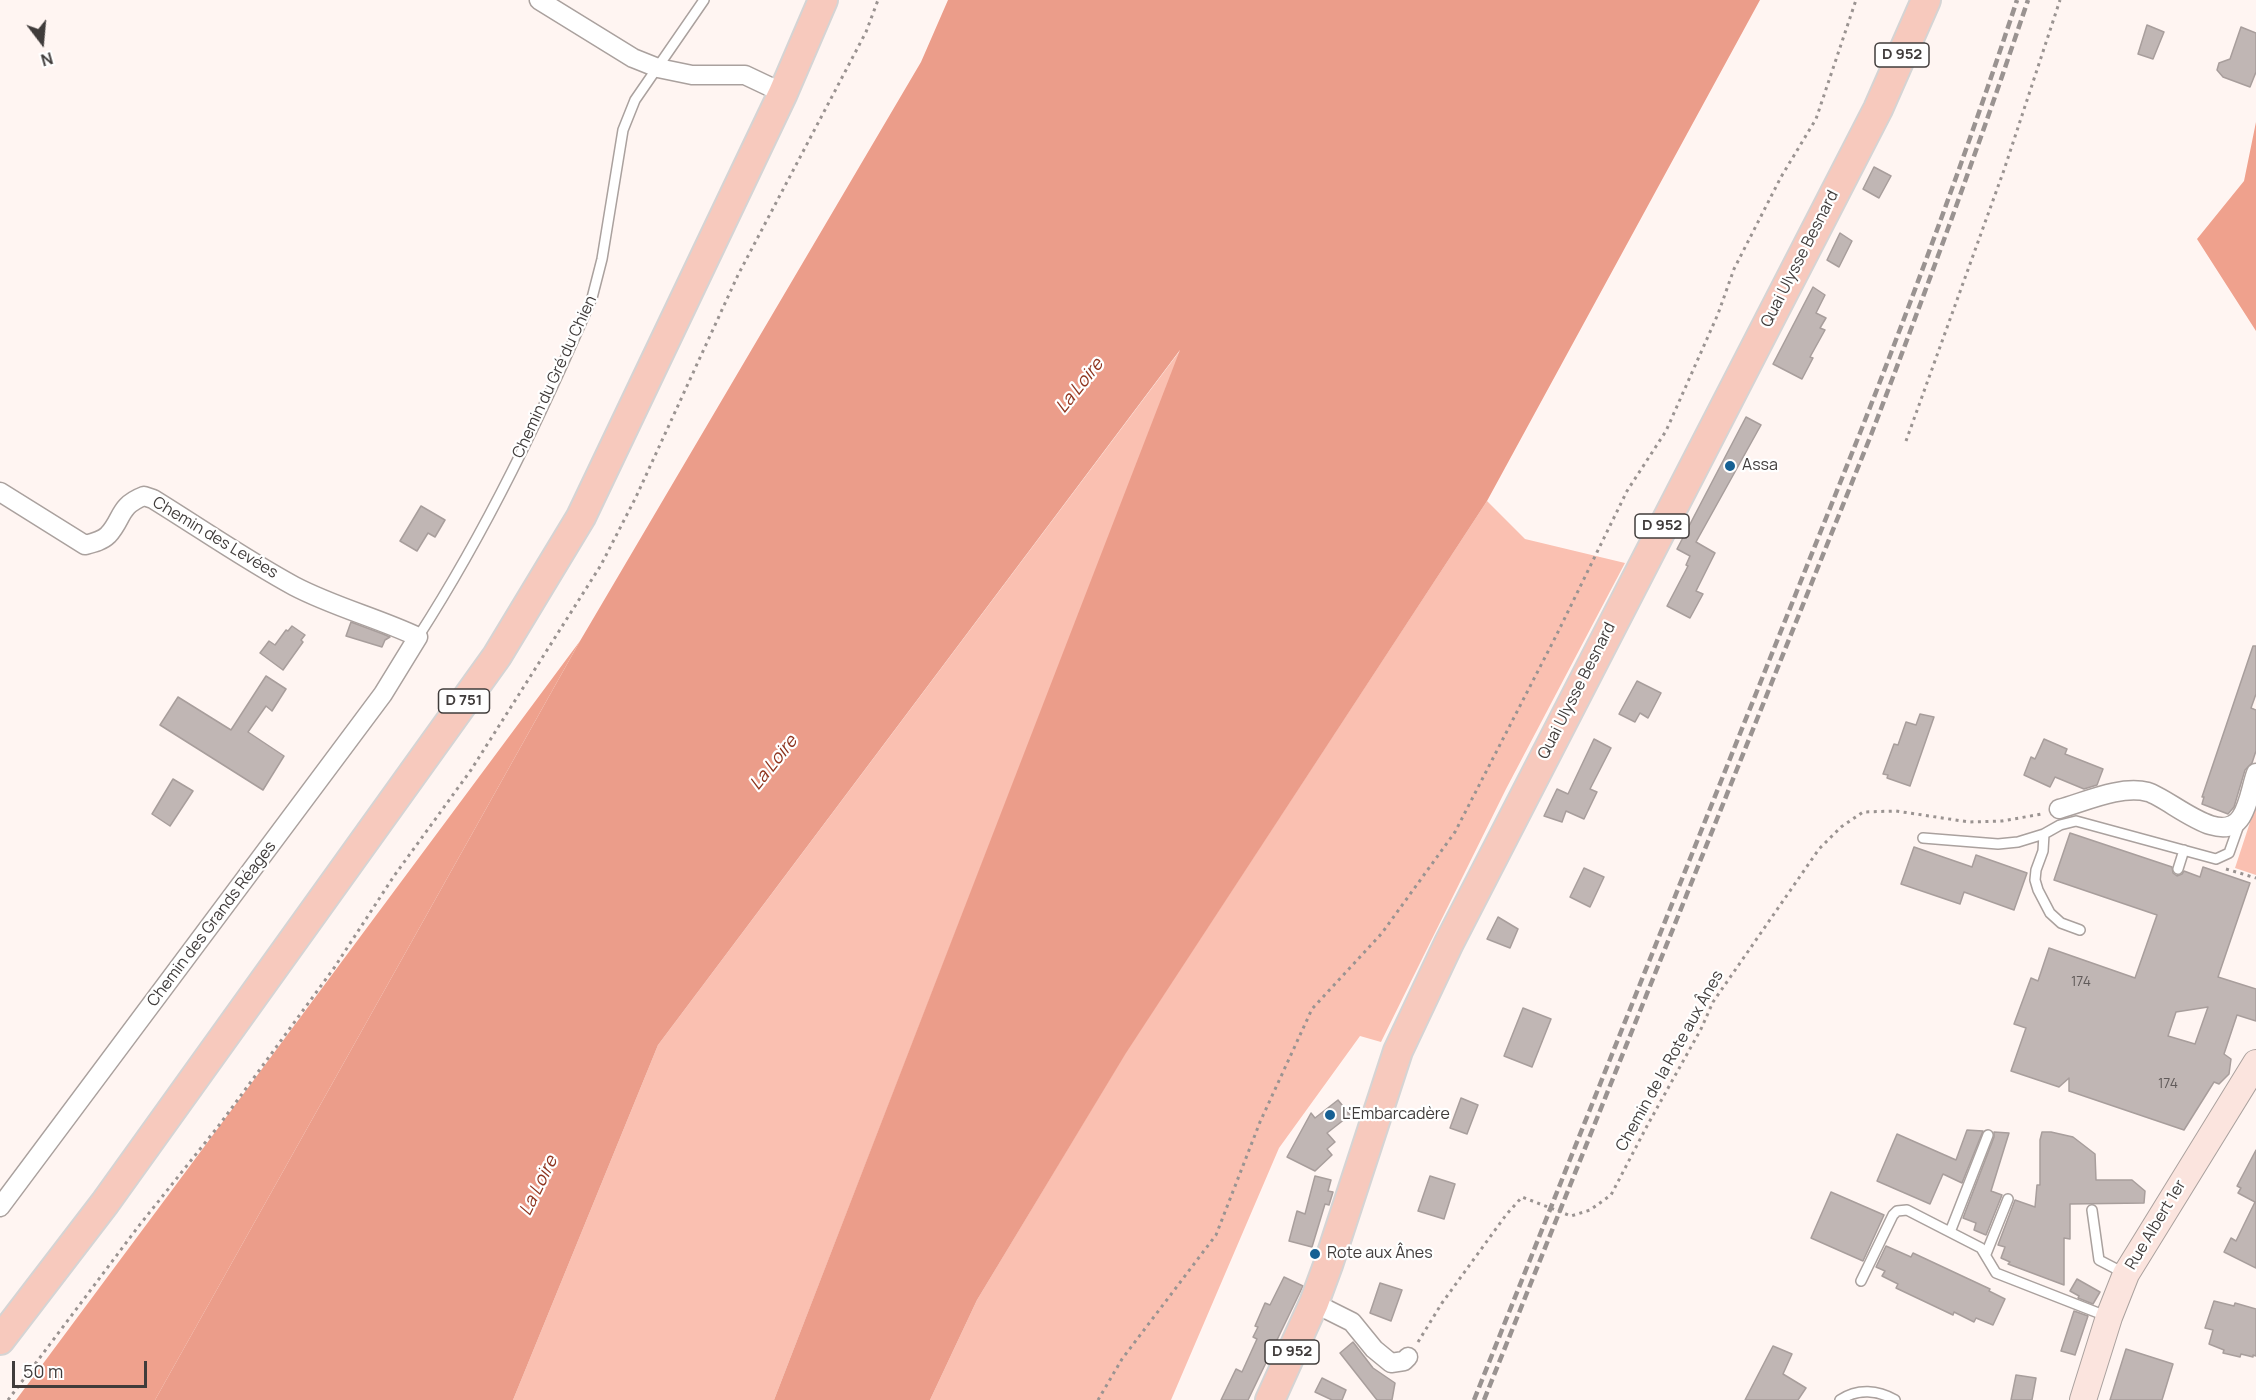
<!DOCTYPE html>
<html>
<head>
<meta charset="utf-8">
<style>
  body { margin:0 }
  #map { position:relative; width:2256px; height:1400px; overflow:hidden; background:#fff5f2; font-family:Manrope,sans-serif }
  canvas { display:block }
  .north { position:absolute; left:12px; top:12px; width:60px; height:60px; -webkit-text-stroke:4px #fff; paint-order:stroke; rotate:164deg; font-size:16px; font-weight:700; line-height:24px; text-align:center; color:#403c3b }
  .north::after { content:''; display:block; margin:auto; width:21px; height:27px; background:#403c3b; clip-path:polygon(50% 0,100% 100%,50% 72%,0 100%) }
  .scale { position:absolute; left:12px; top:1361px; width:135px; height:27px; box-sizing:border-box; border:3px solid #403c3b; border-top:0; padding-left:8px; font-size:18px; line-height:21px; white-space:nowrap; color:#403c3b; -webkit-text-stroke:4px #fff; paint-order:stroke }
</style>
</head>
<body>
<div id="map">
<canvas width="2256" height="1400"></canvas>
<div class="north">N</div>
<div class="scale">50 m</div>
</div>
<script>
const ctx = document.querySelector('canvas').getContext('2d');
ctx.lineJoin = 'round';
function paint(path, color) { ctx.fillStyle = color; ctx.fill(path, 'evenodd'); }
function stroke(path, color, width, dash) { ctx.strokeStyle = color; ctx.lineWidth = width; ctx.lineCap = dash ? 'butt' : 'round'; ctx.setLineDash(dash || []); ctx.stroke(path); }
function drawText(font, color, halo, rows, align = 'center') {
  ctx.font = font + ' Manrope,sans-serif'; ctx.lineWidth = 4.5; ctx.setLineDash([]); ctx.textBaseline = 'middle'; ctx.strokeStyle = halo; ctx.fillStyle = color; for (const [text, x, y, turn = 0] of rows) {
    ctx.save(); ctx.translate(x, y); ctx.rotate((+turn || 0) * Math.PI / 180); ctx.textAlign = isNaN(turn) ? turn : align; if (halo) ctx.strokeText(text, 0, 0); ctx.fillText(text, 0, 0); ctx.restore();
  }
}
paint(new Path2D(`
  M1182,348l-408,1052h-261l145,-355z
  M1487,501l38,38 100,24 -119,226 -125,253 -21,-6 -81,112 -108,252h-241l47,-100 149,-248z
  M2256,804v71l-21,-7z`), '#fac0b1');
paint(new Path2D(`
  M2256,122v209l-59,-92 47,-58z
  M580,641l-425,759h-139z`), '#efa18d');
paint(new Path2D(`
  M948,0h812l-273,501 -361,552 -149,247 -47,100h-156l406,-1050 -522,695 -145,355h-358l425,-759 341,-579z`), '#eb9d8a');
const building = new Path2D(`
  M2147,25l17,7 -11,27 -15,-5z
  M2241,27l15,6v39l-6,15 -27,-10 -6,-7 2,-7 11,-4z
  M1874,167l17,9 -12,22 -16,-9z
  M1840,233l12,8 -13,26 -12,-7z
  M1813,287l12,8 -9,18 10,5 -6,10 5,2 -15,27 3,1 -11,21 -29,-15z
  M1746,417l15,8 -65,117 19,11 -19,38 7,3 -13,24 -23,-12 21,-40 -2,-1 4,-9 -13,-7z
  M421,506l24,14 -10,17 -7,-4 -11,18 -17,-10z
  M351,622l32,12 7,3 -5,3 -3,7 -36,-11z
  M292,626l13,9 -4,5 2,2 -20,28 -23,-17 9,-12 6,4 11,-15 2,1z
  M2253,646h3v48l-5,14 5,2v41l-4,12 -7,7 -11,37 -6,7 -26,-10 2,-7h-2z
  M266,676l20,13 -14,22 -6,-5 -18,26 36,24 -21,34 -103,-65 18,-28 53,33z
  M1637,681l24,12 -13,25 -8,-5 -5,9 -16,-8z
  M1920,714l14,3 -24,69 -23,-8 1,-3 -5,-1 11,-30 4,1 8,-23 10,3z
  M1594,739l17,9 -21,41 7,3 -13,27 -18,-8 -4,11 -18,-6 13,-27 11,5z
  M2044,739l23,10 -2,5 38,15 -6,16 -13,4 -29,-12 -5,10 -26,-12 7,-18 4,2z
  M173,779l20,12 -23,35 -18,-12z
  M2070,833l102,34 1,6 4,3 5,-2 2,-3 16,6 3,-10 47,16 -32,94 38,12v32l-19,-6 -13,39 7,5 -2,15 -10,10 -5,-2 -30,48 -115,-39v-13l-10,9 -48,-16 15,-43 -12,-4 17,-46 7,3 11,-33 86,30 22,-63 -103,-35zM2208,1007l-13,37 -27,-8 8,-24z
  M1914,847l58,20 4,-12 51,18 -13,37 -50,-18 -4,12 -59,-20z
  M1584,868l20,9 -14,30 -20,-10z
  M1498,917l20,12 -8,19 -23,-9z
  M1523,1008l28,11 -19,48 -28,-11z
  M1461,1098l17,7 -11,29 -17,-6z
  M1338,1100l12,15 -23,18 8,9 -8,7 5,6 -17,16 -28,-14 24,-44 4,5z
  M1967,1130l16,1 -21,52 -19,-9 -13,30 -53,-23 20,-47 59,26z
  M1994,1132l15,1 -18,58 11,4 -16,40 -12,-5 2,-7 -13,-5 31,-81z
  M2042,1132h9l22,5 22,17 1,26h36l13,11 -1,12 -74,1v35l-6,-1v47l-56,-21 2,-2 -9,-4 4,-11 -7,-2 17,-45 20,7 2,-22h3v-45z
  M2256,1150v118l-32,-16 7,-14 5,3 19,-39 -17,-9 3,-5 -4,-2z
  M1315,1176l16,4 -3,11 5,1 -4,13 -4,-1 -13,43 -23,-6 8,-30 8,3z
  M1430,1176l25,8 -11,35 -26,-8z
  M1831,1192l53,23 -21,46 -52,-23z
  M1886,1246l25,11 2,-4 77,36 -1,2 16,8 -12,26 -17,-7 -2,4 -20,-10 -1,3 -57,-27 2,-4 -16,-8 3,-5 -9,-4z
  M1284,1277l19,9 -55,114h-27l15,-31 6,3 15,-33 -4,-2 5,-10 -3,-1 10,-23 5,2z
  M2077,1279l23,13 -7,12 -15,-6 1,-2 -9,-5z
  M1380,1283l22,7 -11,31 -21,-8z
  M2214,1301l20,5 1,-3 21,6v47l-3,-1v2l-12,-3 -1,3 -17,-4 1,-3 -15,-6 4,-14 -8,-2z
  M2074,1311l14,5 -13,39 -14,-4z
  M1353,1342l20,26 22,15 -3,17h-15l-37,-47z
  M1773,1346l19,8 -9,20 23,14 -8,12h-53z
  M2126,1349l47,15 -11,36h-52z
  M2016,1375l20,3 -4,22h-21z
  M1322,1378l24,12 -4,10h-10l-17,-8z`);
paint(building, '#c0b6b4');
stroke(building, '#a89e9c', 1.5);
const lane = new Path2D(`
  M418,637c69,-107 124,-223 174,-339l10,-39 21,-129 12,-30 69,-100
  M1923,838l75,6 20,-2 26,-8
  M2178,869l6,-19
  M2080,930l-19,-7 -11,-10 -12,-23 -3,-10 1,-10 7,-19 1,-17 16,-9 16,-4 140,38 13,-6 11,-31
  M2092,1210l7,50 25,13
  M1950,1232l38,-97
  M1986,1254l22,-55
  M1861,1281l32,-66 4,-4 10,-1 74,38 15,25 110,43
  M1840,1400c18,-12 38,-10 55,0`);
const street = new Path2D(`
  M539,0l94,58 25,10 34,7h53l38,18
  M0,492l85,53c8,-2 17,-4 23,-10 15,-16 10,-29 36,-39l9,3c47,29 93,61 141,87 40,21 84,32 124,51l-35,57 -383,513
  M2059,809c26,-7 61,-24 89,-17 23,7 73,56 93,25 8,-12 10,-30 15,-44
  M1314,1303l38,19 22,27 17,14 13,-2 4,-4`);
const secondary = new Path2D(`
  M2083,1400l26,-83 17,-43 130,-211`);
const primary = new Path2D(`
  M0,1340l105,-137 392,-547 84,-139 202,-424 40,-93
  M1270,1400l44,-97 14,-38 70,-214 51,-108 429,-834 48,-109`);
stroke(lane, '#aaa19e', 12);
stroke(street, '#aaa19e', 21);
stroke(secondary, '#aaa19e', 28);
stroke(primary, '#d5d4d4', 32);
stroke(new Path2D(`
  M1906,441l98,-271 56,-170
  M2226,869l30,9
  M1418,1342l24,-39 64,-88 16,-18 49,19 19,-6 21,-15 36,-69 54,-97 12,-27 106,-153 22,-22 22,-15 33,-1 73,11 33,-1 40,-7
  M8,1400l130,-173 82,-103 114,-156 60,-92 77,-106 130,-205 35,-68 102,-222 128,-243 12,-32
  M1098,1400l24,-41 94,-124 44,-113 52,-113 70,-76 73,-101 101,-196 71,-145 39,-60 52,-117 16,-45 47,-92 35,-58 40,-119`), '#9a9391', 3, [3, 4.5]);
stroke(lane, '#fff', 9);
stroke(street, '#fff', 18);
stroke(secondary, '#fbe4de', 26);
stroke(primary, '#f7c9bd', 28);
stroke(new Path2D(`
  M1474,1400l386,-967c56,-143 109,-287 157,-433
  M1484,1400l387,-965c55,-144 108,-289 157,-435`), '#9a9391', 4.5, [9, 4.5]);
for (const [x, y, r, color] of [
  [1730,466,6,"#166093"],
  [1330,1115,6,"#166093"],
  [1315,1254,6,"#166093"]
]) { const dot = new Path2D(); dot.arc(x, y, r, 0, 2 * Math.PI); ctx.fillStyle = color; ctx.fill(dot); stroke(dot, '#fff', 2); }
drawText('14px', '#605a59', null, [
  ["174",2081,982],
  ["174",2168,1084]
]);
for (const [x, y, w] of [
  [1902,55,54],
  [1662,526,54],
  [464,701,51],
  [1292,1352,54]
]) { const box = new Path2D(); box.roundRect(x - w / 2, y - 12, w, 24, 4.5); ctx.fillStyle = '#fff'; ctx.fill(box); stroke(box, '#403c3b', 1.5); }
drawText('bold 15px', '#403c3b', null, [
  ["D 952",1902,55],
  ["D 952",1662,526],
  ["D 751",464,701],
  ["D 952",1292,1352]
]);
drawText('16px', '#403c3b', '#fff', [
  ["Quai Ulysse Besnard",1800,259,-63],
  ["Chemin du Gré du Chien",555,377,-65],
  ["Chemin des Levées",215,538,31],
  ["Quai Ulysse Besnard",1577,691,-63],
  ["Chemin des Grands Réages",212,924,-53],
  ["Chemin de la Rote aux Ânes",1670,1061,-61],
  ["Rue Albert 1er",2156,1225,-59]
]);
drawText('16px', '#403c3b', '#fff', [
  ["Assa",1742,466],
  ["L'Embarcadère",1342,1115],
  ["Rote aux Ânes",1327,1254]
], 'left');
drawText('italic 18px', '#8f351f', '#fff', [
  ["La Loire",1080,386,-51],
  ["La Loire",774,763,-51],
  ["La Loire",539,1186,-64]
]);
</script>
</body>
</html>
